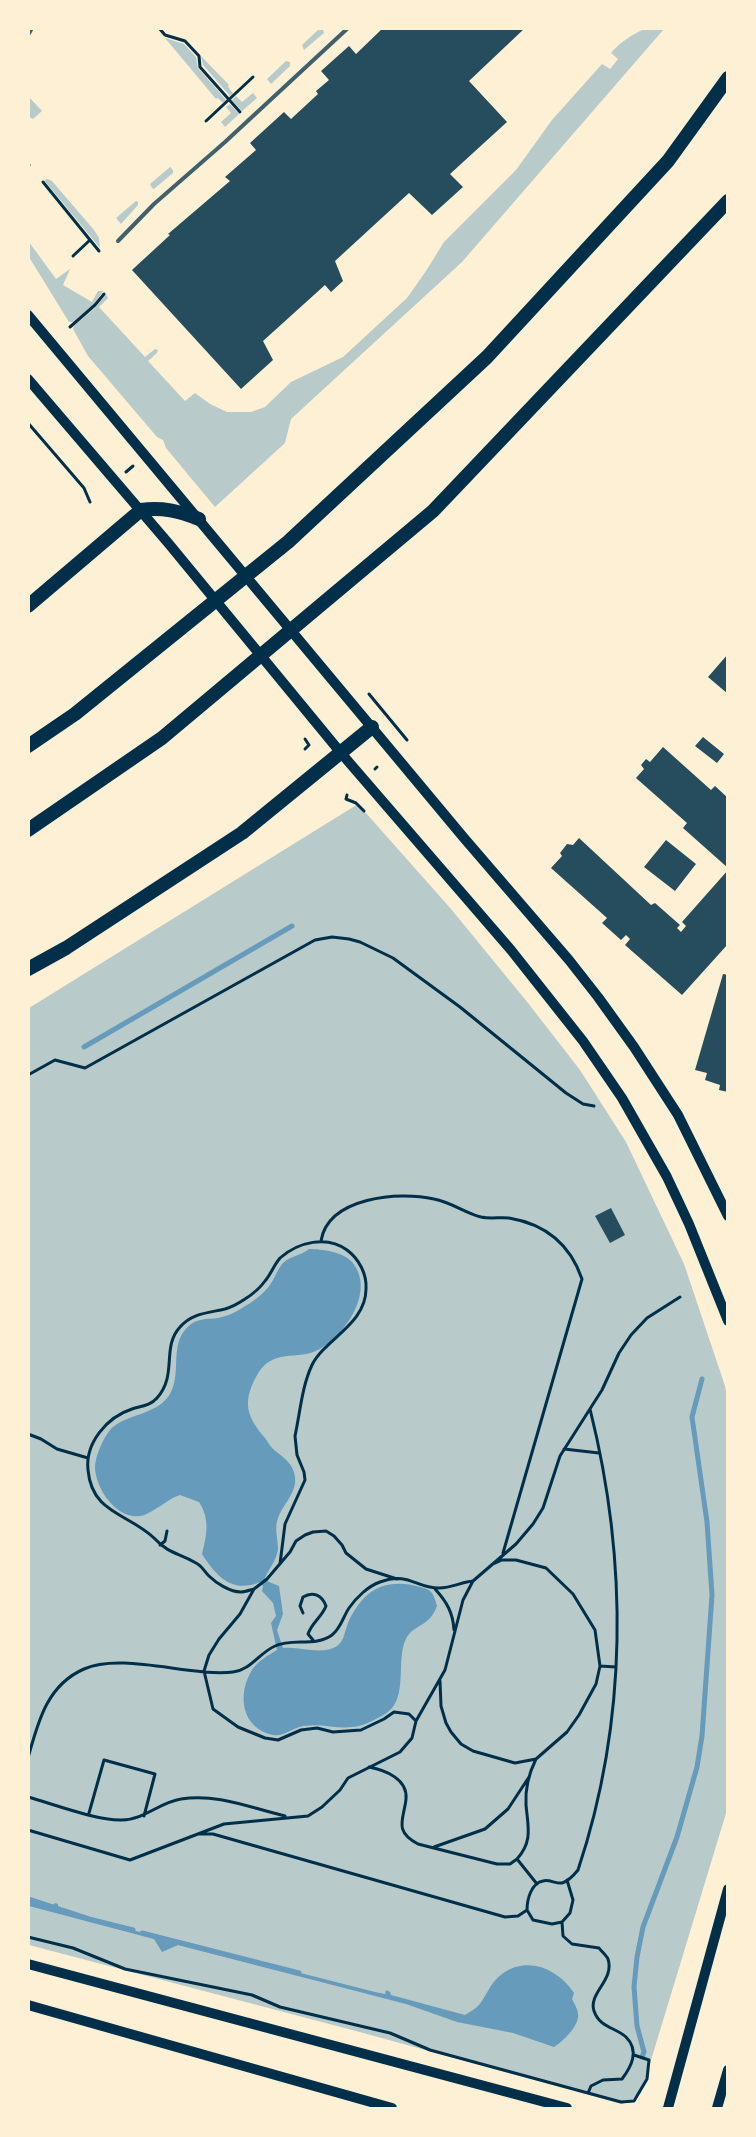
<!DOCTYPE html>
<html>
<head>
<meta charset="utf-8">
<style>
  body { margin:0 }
  #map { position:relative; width:756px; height:2137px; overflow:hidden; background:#fdf0d5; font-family:Raleway,sans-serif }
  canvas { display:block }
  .frame { position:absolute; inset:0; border:30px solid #fdf0d5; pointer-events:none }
</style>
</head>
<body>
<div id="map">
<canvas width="756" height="2137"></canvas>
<div class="frame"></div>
</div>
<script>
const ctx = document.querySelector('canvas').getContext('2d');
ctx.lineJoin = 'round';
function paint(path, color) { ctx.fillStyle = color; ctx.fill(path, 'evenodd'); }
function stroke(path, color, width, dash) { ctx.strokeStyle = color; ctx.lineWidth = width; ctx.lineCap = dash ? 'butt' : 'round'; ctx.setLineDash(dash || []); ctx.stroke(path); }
paint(new Path2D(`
  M646,28l18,1 -202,233 -171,157 -6,24 -70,64 -49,-59 -3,-8 -6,-3 -69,-81 -15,-27 1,-3 22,-19 10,-13 2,4 -9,9 46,50 10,-8 3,1 -1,3 -9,8 37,40 10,-8 15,11 17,8h24l14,-5 26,-25 52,-25 64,-59 19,-27 18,-29 72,-72 36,-50 50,-56 8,5 8,-10 -7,-6c10,-12 21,-18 35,-25z
  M319,29h4l1,4 -20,17 -2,-5z
  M165,38l19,6 12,13 2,11 28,32 -3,3 -5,-5 -2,1z
  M201,56l28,29 -1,2 5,6 -3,3 -27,-31z
  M286,61l4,1v4l-19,18 -4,-5z
  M253,93l4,5 -15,13 -10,-11 4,-4 6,6z
  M28,96l14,15 -9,8 -4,-2z
  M230,104l9,10 -14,13 -4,-5 10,-9 -5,-6z
  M170,167l3,3v3l-19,16 -2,-1 -2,-4z
  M48,179l4,2 42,49 5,8 1,10 -56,-68z
  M136,201l2,1v3l-17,19 -5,-6z
  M29,242l27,37 14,-10 -7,16 29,17 6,-11h5l-9,13 -21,18h-4l-40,-65z
  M358,804l93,105 77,94 52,67 46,72 58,122 41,122 2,11v413l-86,283 -7,6 -12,5 -266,-73 -327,-86v-937z`), '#b9caca');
paint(new Path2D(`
  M309,1249c13,0 34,3 43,13 24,28 -6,72 -32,87 -23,13 -48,-3 -64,28 -14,26 -9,40 9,61 3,4 5,8 8,11 10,8 20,14 22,28 2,16 -12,27 -17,41 -4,11 0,20 0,31 -1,10 -9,20 -13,29l4,4 10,4 4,28 -6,16 6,18c18,-2 38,8 54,-2 7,-5 7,-12 10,-20 3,-10 10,-20 17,-28 15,-15 35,-17 56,-11 4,1 9,2 12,6 2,3 4,9 5,13 -2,5 -5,11 -10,15 -9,7 -17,8 -22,20 -8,20 1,50 -13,67 -4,5 -12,9 -18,12 -29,15 -43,2 -71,6 -11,2 -19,11 -30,9 -32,-7 -36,-41 -21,-65 6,-9 15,-14 25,-20l-6,-27 5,-7 -3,-13 -11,-12 1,-5 -3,-4c-28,12 -44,-6 -58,-28 5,-20 8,-35 -3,-52l-19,-7c-13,4 -29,20 -40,21 -24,3 -44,-27 -45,-48 0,-12 8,-29 15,-38 15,-17 49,-14 61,-38 11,-23 -3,-50 20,-68 10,-7 21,-4 31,-7 9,-2 17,-7 25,-12 10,-6 20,-14 26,-25 3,-5 5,-11 9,-16 9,-9 19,-8 27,-15z
  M29,1899l23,7 3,-3 3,1v4l31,11 286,73 10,2 1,-4 4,2 1,3 74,20c4,-3 9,-5 12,-8 8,-7 13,-25 25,-33 26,-19 57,-4 72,19l-2,6c3,6 7,12 6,19 -2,11 -16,24 -24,29l-41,-14 -56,-11 -51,-18 -228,-59 -16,7 -8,-13 -125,-33z`), '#669bbc');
stroke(new Path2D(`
  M84,1047l208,-121
  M28,1899l61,20 44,11
  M142,1933l157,40
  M642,2057l2,-5 -7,-26 -3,-39 3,-30 6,-30 34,-90 20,-70 5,-31 10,-141 -5,-73 -15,-105 10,-38`), '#669bbc', 5);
paint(new Path2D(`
  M383,28h142l-56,53 38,41 -57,52 13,13 -31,28 -23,-22 -74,68 8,20 -12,11 -6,-7 -62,56 10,19 -32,29 -109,-119 38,-35 -2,-1 62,-53 -5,-4 31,-27 -6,-7 34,-31 7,7 27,-25 -2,-3 13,-11 -8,-9 28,-25 7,8z
  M728,654v40l-20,-17z
  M703,737l21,17 -7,9 -22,-17z
  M663,747l48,43 4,-4 13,12v70l-45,-40 4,-5 -51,-45 8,-9 -3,-4 5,-6 4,3z
  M579,838l72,67 4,-2 25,22 -3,3 4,4 5,-6 -4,-4 46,-52v74l-46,51 -57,-50 5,-6 -4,-4 -5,5 -19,-17 5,-5 -56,-50 11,-12 -2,-3 7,-9 6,1z
  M666,840l30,24 -21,27 -31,-24z
  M723,974l5,1v117l-9,-2 1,-5 -15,-5 2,-7 -12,-3z
  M611,1208l14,27 -15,8 -15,-27z`), '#264d5e');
stroke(new Path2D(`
  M159,28l6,7 20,6 14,15 1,11 40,45
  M206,121l47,-44
  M28,164l1,1
  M43,182l56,69
  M73,256l17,-16
  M70,327l25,-22 9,-11
  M28,423l56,65 6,14
  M126,472l7,-6
  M369,694l38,46
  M305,749l4,-4 -4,-6
  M375,769l2,-2
  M347,795l-1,4 10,4 8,8
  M28,1075l27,-15 30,8 230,-128 17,-3 17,2 11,3 33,16 67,49 106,86 17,11 11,2
  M321,1241c7,-44 78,-50 113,-42 17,3 31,14 47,18 9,2 19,0 28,1 36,6 61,26 73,61l-79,274
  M28,1434l13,5 16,10 31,9
  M564,1449l35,4
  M160,1545l5,-4 2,-10
  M397,1579l-31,-10 -20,-16 -4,-8 -8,-9 -8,-5 -13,1 -8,3 -9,6 -6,11 -23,27 -13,10 -14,25 -21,25 -10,16 -5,16 9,38 25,18 27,11 13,2 23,-10 16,-2 16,4 28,-2 23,-11 10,-7 15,2 7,7
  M254,1589c-4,1 -9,3 -13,3 -11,0 -25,-9 -32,-16 -5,-5 -7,-10 -13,-13 -18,-11 -26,-8 -42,-25 -26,-25 -62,-24 -66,-68 -3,-27 19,-53 44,-61 9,-3 18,-3 25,-11 21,-24 4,-50 23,-71 12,-14 28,-14 45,-18 7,-2 14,-6 20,-10 8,-5 15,-11 20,-18 6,-7 9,-16 15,-23 18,-16 47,-23 67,-8 12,9 20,24 19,39 0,35 -41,50 -54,76 -10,21 -12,48 -17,71l2,19 7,17 1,8 -20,44 -5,40
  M435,1589c12,13 18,24 19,41
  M303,1613l-3,-7 3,-9c10,-6 19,-2 23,9 -4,11 -14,16 -18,28l5,6
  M600,1666l16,1
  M440,1681l1,25 5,17 5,9 10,12 12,7 42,12 21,-4 31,-27 12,-17 17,-31 4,-18 -5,-36 -22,-36 -27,-26 -30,-8h-14l-9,4
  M28,1758c10,-36 19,-73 56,-89 38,-17 107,8 149,3 18,-2 26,-19 42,-26 17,-8 41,1 57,-11 9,-7 11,-18 17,-27 7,-10 19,-22 31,-26 29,-10 34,5 57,6 13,1 24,-6 36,-7
  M369,1767c16,3 39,12 37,32 -2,20 -13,32 12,45l79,20h13l7,-5 20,25
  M28,1797c25,7 70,24 94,23 22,0 38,-18 59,-21 36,-6 70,9 104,17
  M89,1813l15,-53 51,14 -11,42
  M28,1830l102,30 94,-36 84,-8 14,-9 18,-17 8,-12 52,-26 12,-14 4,-17 29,-51 18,-70 10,-19 43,-37 17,-20 10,-16 17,-52 42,-66 17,-37 12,-18 16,-17 33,-21
  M200,1834h13l292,83 13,-1 9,-6c0,-10 4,-27 16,-29 6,-2 13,3 19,2 7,-2 12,-8 16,-13 50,-150 50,-309 12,-461
  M434,1847l51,-18 23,-20 21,-32
  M517,1859c16,-18 11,-32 9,-54 -1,-16 3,-32 10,-46
  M527,1910l6,10 19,4 10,-2 8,-9 3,-13 -6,-20
  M562,1922l1,14 9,8 27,4c2,3 7,7 9,11 7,21 -20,34 -14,52 6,17 21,16 32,26 14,14 5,30 -4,42l-19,1 -12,6 -3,7
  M28,1937l45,11 52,21 127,26 28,12 110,26 40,17 191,52 13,-1 13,-22 2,-19 -15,-5`), '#003049', 3);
stroke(new Path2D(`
  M28,35l4,-7
  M118,241l36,-37 71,-62 123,-114
  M28,479v4`), '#3f606c', 4);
stroke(new Path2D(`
  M28,315l436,523 105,122 29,37 36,50 44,68 50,101
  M28,379l141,165 172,209 170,197 72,91 39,57 45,79 22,47 39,97
  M28,1964l539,144
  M28,2005l364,103
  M668,2108l60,-219
  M717,2108l11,-38`), '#003049', 10);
stroke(new Path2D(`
  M28,606l113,-96c21,-3 38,1 58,9
  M28,746l47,-32 213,-172 199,-185 181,-196 60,-83
  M28,830l134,-92 271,-227 295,-310
  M28,969l38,-21 176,-115 130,-106`), '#003049', 14);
</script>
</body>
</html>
